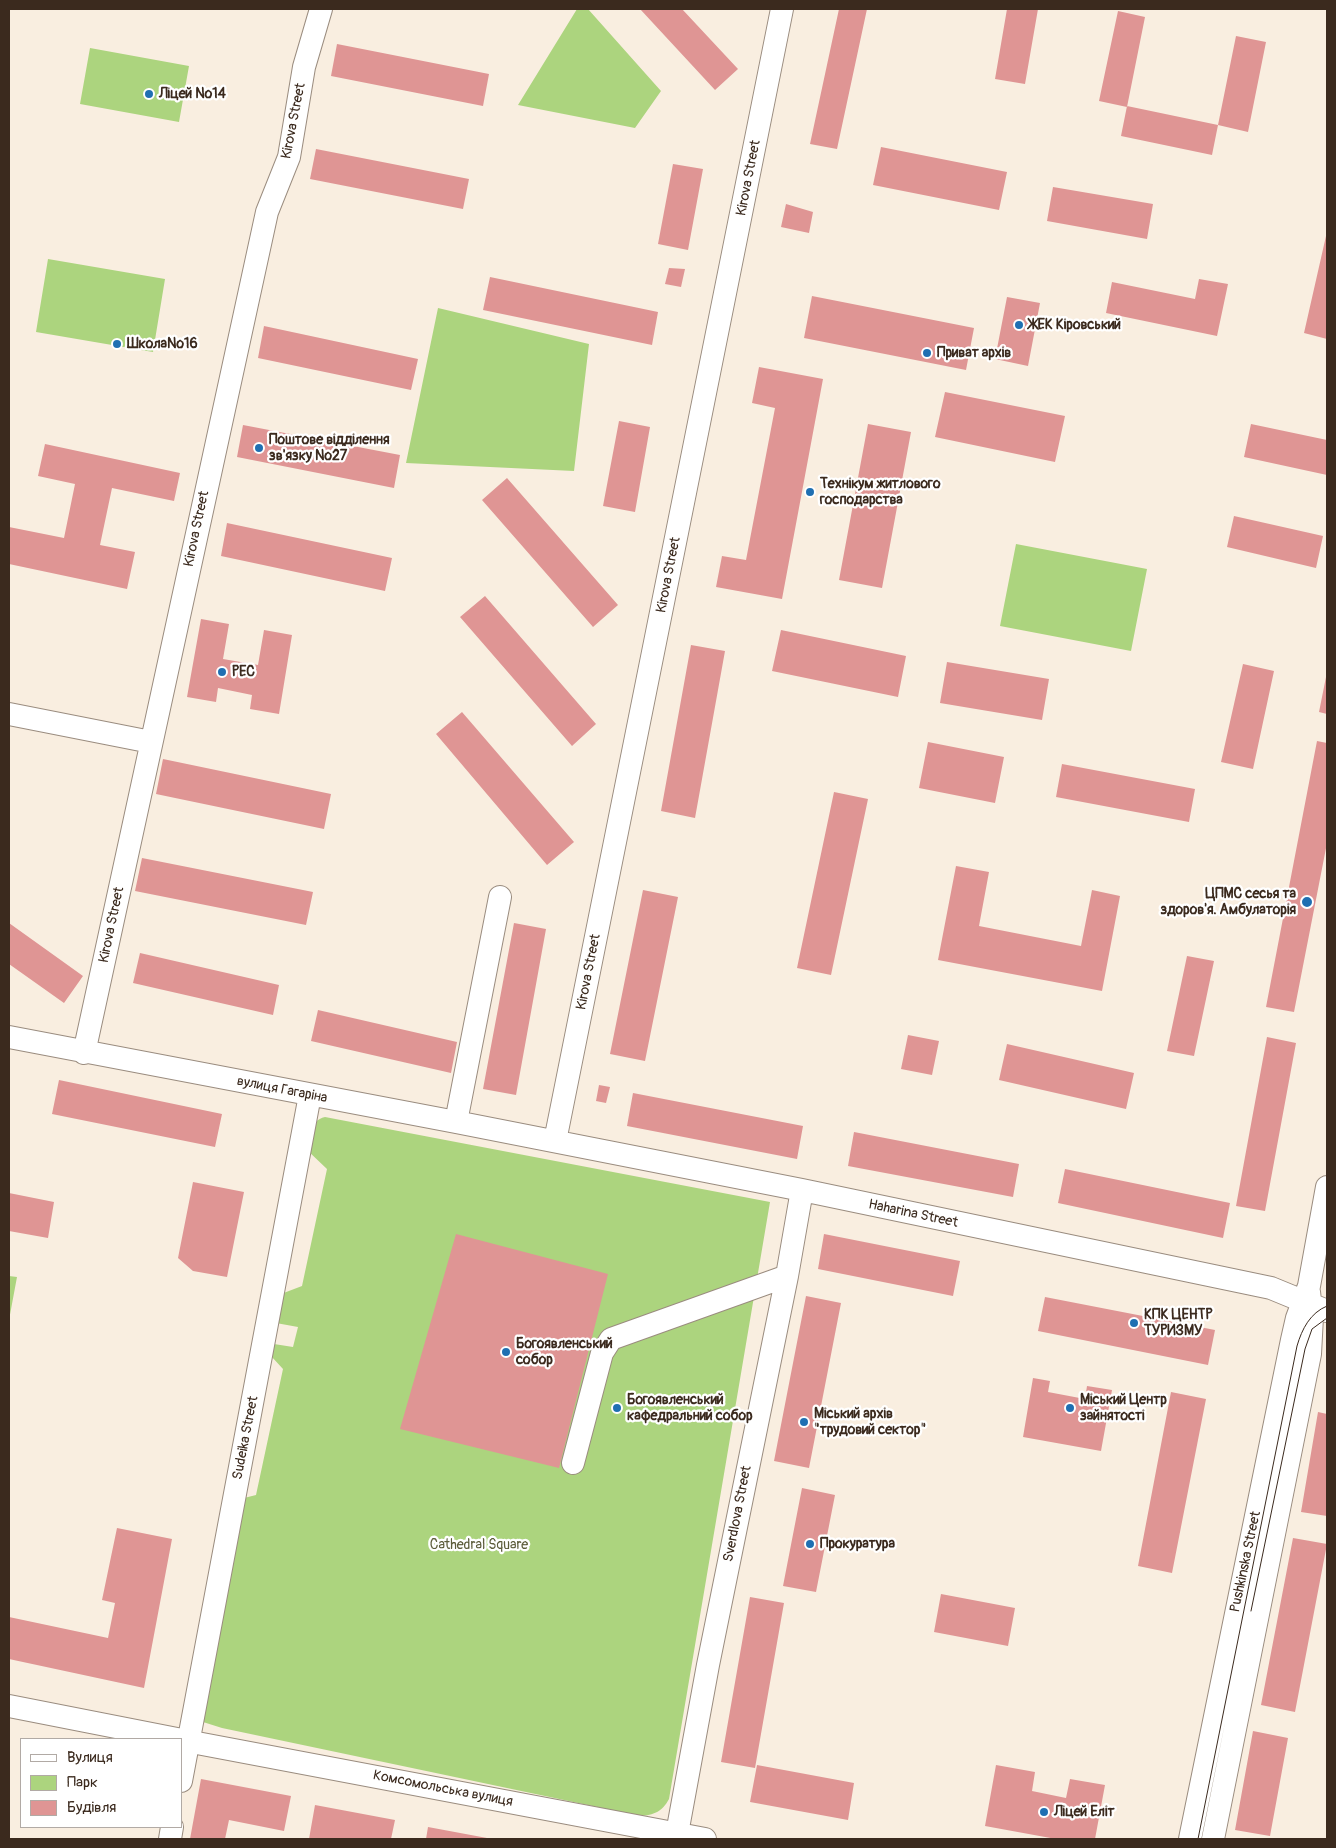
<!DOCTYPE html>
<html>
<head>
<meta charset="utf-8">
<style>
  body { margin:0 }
  #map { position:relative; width:1336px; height:1848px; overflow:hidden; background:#f9eee0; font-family:Pangolin,sans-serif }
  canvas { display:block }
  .frame { position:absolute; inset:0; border:10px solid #3b2a1e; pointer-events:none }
  .legend { position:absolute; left:20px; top:1738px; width:162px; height:90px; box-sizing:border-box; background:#fff; border:1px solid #b1aaa5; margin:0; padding:6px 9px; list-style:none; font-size:15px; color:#3b2a1e }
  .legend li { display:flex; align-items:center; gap:10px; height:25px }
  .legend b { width:25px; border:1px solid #b1aaa5 }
</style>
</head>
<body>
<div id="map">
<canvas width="1336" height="1848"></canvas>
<div class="frame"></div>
<ul class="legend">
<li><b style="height:6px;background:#fff"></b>Вулиця</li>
<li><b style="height:14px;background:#acd47e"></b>Парк</li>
<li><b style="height:14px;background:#df9594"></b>Будівля</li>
</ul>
</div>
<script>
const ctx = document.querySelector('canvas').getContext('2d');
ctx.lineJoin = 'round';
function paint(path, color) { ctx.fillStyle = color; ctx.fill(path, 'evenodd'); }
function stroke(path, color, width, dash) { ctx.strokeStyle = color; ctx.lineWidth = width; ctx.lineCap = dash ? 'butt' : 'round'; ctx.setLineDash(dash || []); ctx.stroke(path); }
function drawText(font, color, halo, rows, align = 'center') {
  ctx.font = font + ' Pangolin,sans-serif'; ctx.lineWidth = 4.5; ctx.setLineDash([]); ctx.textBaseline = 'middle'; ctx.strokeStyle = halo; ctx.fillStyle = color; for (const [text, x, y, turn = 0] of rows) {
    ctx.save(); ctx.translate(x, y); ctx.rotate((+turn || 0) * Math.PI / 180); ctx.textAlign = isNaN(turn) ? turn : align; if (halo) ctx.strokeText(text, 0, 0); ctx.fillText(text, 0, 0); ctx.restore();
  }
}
paint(new Path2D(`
  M577,9h11l73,82 -26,37 -117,-23z
  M90,48l99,18 -10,56 -99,-18z
  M48,259l117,20 -12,73 -117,-20z
  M438,308l151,36 -15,127 -168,-8z
  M1016,544l131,25 -16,82 -131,-25z
  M325,1117l445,85 -101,597c-7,13 -15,16 -29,17l-418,-88 -19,-6 41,-224 12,-3 27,-126 -12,-13 3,-12 19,3 5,-20 -22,-4 5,-29 21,-8 25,-117 -20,-19c4,-15 2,-29 18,-33z
  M9,1276l8,1 -8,43z`), '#acd47e');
paint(new Path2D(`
  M640,9h42l56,60 -23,21z
  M839,9h28l-30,140 -27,-5z
  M1007,9h31l-13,75 -30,-5z
  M1118,11l27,6 -18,90 -28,-6z
  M1236,36l30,6 -18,90 -30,-7 -6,30 -91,-19 6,-30 91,19z
  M337,44l152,30 -6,32 -152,-30z
  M881,147l126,25 -8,38 -126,-25z
  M316,149l153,30 -6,30 -153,-30z
  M673,164l30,5 -15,81 -30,-6z
  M1053,187l100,17 -6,35 -100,-18z
  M786,204l27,8 -4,21 -28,-6z
  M1326,236h1v103l-23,-6z
  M669,268l16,1 -4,18 -16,-3z
  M490,277l168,35 -6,33 -169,-35z
  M1199,279l29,5 -11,52 -111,-23 6,-31 83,17z
  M812,296l162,32 -8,42 -162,-32z
  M1007,297l33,6 -12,63 -33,-7z
  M264,326l154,33 -7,31 -153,-32z
  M759,367l64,12 -41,220 -66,-12 6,-31 24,4 29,-152 -23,-5z
  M945,392l120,24 -10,46 -120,-25z
  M619,421l31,6 -15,85 -32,-6z
  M868,424l43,8 -29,156 -43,-8z
  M1251,424l76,16v35l-83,-18z
  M243,425l157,30 -6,33 -157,-31z
  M45,444l135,29 -6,28 -62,-13 -12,57 35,7 -8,37 -118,-25v-37l55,11 11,-54 -37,-8z
  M507,478l111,127 -25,22 -111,-127z
  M1234,516l89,20 -7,32 -89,-21z
  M227,523l165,35 -7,33 -164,-35z
  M485,596l111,128 -24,22 -112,-129z
  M201,619l28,5 -6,35 35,6 6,-35 28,5 -13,79 -29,-5 2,-14 -34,-7 -2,14 -29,-5z
  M781,630l125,26 -8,41 -126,-26z
  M691,645l34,6 -30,167 -34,-7z
  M947,662l102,17 -7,41 -102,-17z
  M1243,664l31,7 -21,98 -32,-7z
  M1326,677h1v37l-8,-2z
  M462,712l112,130 -27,23 -111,-131z
  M1317,741l10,2v100l-33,169 -28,-5z
  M928,742l76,15 -9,46 -76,-15z
  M163,759l168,35 -7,35 -168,-35z
  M1062,764l133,25 -6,33 -133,-25z
  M834,792l34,7 -37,176 -34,-7z
  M142,858l171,34 -7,33 -171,-34z
  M956,866l33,6 -10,54 102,20 11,-56 28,6 -18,95 -164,-31z
  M643,890l35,7 -33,164 -35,-7z
  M9,923l74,53 -19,27 -55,-39z
  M514,923l32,6 -30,166 -33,-6z
  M140,953l139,32 -6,30 -140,-32z
  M1187,956l27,5 -20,95 -27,-5z
  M318,1010l139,32 -6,31 -140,-32z
  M908,1035l31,6 -7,34 -31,-6z
  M1267,1037l29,6 -31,168 -29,-5z
  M1007,1044l127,29 -8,36 -127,-29z
  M59,1080l163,34 -7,33 -163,-33z
  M599,1085l11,2 -4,16 -10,-2z
  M633,1093l170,33 -6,33 -170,-33z
  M854,1132l165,32 -6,33 -165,-31z
  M1065,1169l165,34 -7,35 -165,-35z
  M193,1182l51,10 -17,85 -34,-6 -15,-13z
  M9,1193l45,9 -6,36 -39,-7z
  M456,1234l152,40 -49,194 -159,-39z
  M824,1234l136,27 -7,35 -135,-27z
  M806,1296l35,7 -32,165 -35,-7z
  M1045,1297l170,33 -7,35 -170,-34z
  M1033,1378l17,3 -2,11 37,7 2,-13 25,4 -11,61 -78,-14z
  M1171,1392l35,7 -34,174 -34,-7z
  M1318,1412l9,2v102l-26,-4z
  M802,1488l33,7 -19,97 -33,-6z
  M117,1528l55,11 -28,149 -135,-29v-42l99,21 7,-35 -13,-3z
  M1293,1538l34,6 -32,168 -34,-7z
  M941,1594l74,14 -7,38 -74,-14z
  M750,1597l34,6 -29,165 -34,-6z
  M1253,1731l35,7 -18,98 -35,-6z
  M757,1765l97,18 -6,37 -98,-18z
  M996,1765l39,7 -3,19 34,7 4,-19 35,6 -10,54h-39l-71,-13z
  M201,1779l90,17 -7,35 -55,-11 -4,19h-35z
  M315,1805l80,15 -4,19h-82z
  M428,1827l59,11v1h-61z`), '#df9594');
const minor = new Path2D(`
  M9,714l142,28
  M9,1037l447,85 346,68 469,98 56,23
  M84,1053l183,-841 22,-55 15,-90 17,-58
  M456,1122l44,-225
  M555,1141l227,-1132
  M573,1463l29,-110 9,-14 176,-63
  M9,1706l168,33
  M181,1740l524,99
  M181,1781l129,-686
  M170,1839l2,-12
  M676,1839l32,-174 79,-389 15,-86
  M1190,1839l102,-499 5,-22 12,-32 18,-99
  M1213,1839l97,-485 2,-37 -3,-25`);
stroke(minor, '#9a8c7f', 24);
stroke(minor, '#fff', 22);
stroke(new Path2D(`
  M1251,1611l54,-262 7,-20 15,-11
  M1198,1839l99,-493c5,-17 13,-33 30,-40`), '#3b2a1e', 1);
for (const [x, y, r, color] of [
  [149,94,5,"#1f6fb2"],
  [1019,325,5,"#1f6fb2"],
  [117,344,5,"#1f6fb2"],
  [927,353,5,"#1f6fb2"],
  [259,448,5,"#1f6fb2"],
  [810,492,5,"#1f6fb2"],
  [222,672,5,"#1f6fb2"],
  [1307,902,6,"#1f6fb2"],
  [1134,1323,5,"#1f6fb2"],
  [506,1352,5,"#1f6fb2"],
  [617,1408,5,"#1f6fb2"],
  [1070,1408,5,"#1f6fb2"],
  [804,1422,5,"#1f6fb2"],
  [810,1544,5,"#1f6fb2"],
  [1044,1812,5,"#1f6fb2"]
]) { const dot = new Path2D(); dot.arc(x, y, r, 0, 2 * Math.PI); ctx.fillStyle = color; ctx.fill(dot); stroke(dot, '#fff', 2); }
drawText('bold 14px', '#3b2a1e', '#fff', [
  ["Ліцей №14",159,94],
  ["ЖЕК Кіровський",1029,325],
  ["Школа№16",127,344],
  ["Приват архів",937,353],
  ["Поштове відділення",269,440],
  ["зв'язку №27",269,456],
  ["Технікум житлового",820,484],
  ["господарства",820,500],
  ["РЕС",232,672],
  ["ЦПМС сесья та",1296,894,"right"],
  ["здоров'я. Амбулаторія",1296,910,"right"],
  ["КПК ЦЕНТР",1144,1315],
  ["ТУРИЗМУ",1144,1331],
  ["Богоявленський",516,1344],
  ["собор",516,1360],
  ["Богоявленський",627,1400],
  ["кафедральний собор",627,1416],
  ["Міський Центр",1080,1400],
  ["зайнятості",1080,1416],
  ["Міський архів",814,1414],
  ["\"трудовий сектор\"",814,1430],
  ["Прокуратура",820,1544],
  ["Ліцей Еліт",1054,1812]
], 'left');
drawText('14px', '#3b2a1e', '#fff', [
  ["Kirova Street",294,121,-79],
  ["Kirova Street",749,178,-79],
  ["Kirova Street",197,529,-78],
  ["Kirova Street",669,575,-79],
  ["Kirova Street",112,925,-78],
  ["Kirova Street",589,972,-79],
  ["вулиця Гагаріна",282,1090,11],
  ["Haharina Street",913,1214,12],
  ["Sudeika Street",246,1438,-79],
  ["Sverdlova Street",738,1514,-79],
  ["Pushkinska Street",1246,1562,-78],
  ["Комсомольська вулиця",443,1789,11]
]);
drawText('14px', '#5d5d3b', '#fff', [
  ["Cathedral Square",479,1545]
]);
</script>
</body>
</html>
